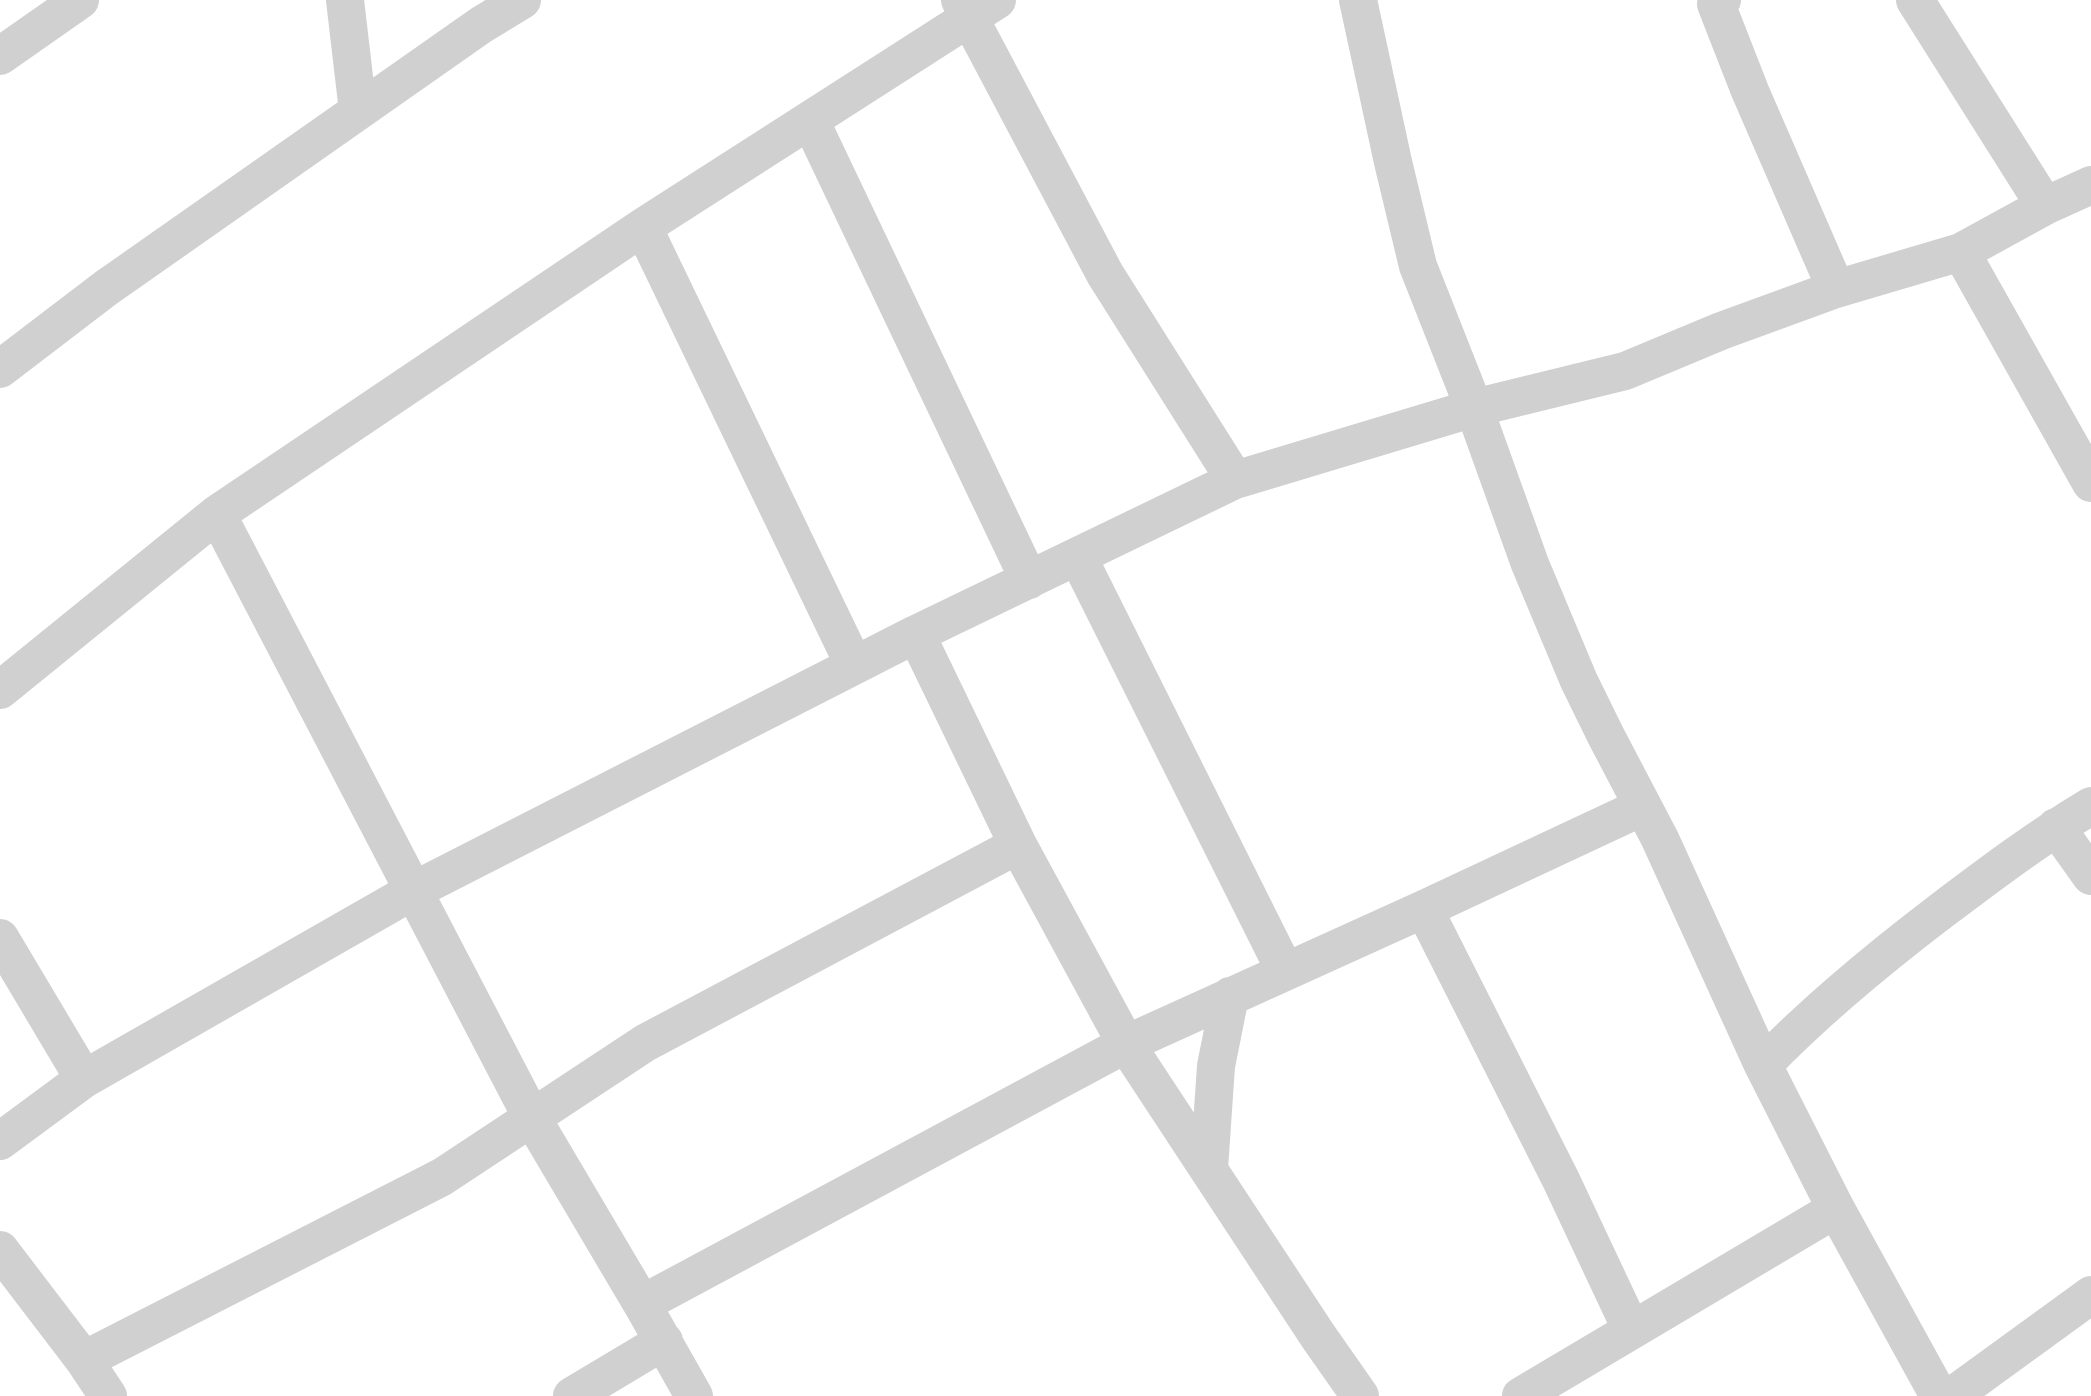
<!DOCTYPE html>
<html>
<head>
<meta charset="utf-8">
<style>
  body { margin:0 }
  canvas { display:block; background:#fff }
</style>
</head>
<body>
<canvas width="2091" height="1396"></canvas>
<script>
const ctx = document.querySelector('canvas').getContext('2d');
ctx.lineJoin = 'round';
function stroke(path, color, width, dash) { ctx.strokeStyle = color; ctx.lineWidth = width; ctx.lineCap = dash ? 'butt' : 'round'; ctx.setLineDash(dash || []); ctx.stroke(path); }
stroke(new Path2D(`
  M345,0l13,111
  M960,0l145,274 130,206
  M1358,0l35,162 25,104 56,142 56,156 49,117 27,55 54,103 103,226 73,144 103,187
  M1722,0l-6,4 34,87 86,198
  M1915,0l130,206
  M0,56l80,-56
  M810,120l219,460
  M643,227l211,438
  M1961,252l130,231
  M0,369l106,-81 375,-263 41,-25
  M217,514l315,604 110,186
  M1078,557l207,414
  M916,634l102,211 108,199 192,292 42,60
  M0,690l217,-176 426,-287 354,-227
  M2056,827l35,49
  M1424,909l137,271 70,149
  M0,938l84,141
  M1763,1065c55,-57 115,-106 178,-154 49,-37 98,-74 150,-105
  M0,1141l84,-62 329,-188 503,-257 319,-154 239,-72 151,-37 96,-40 115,-42 125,-37 84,-46 46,-21
  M1209,1169l7,-103 14,-70
  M0,1250l84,110 24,36
  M84,1360l358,-183 203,-134 373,-198
  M572,1396l92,-55
  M694,1396l-52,-92 484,-260 298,-135 218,-102
  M1521,1396l315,-187
  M1952,1396l139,-101`), '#d0d0d0', 38);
</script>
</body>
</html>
